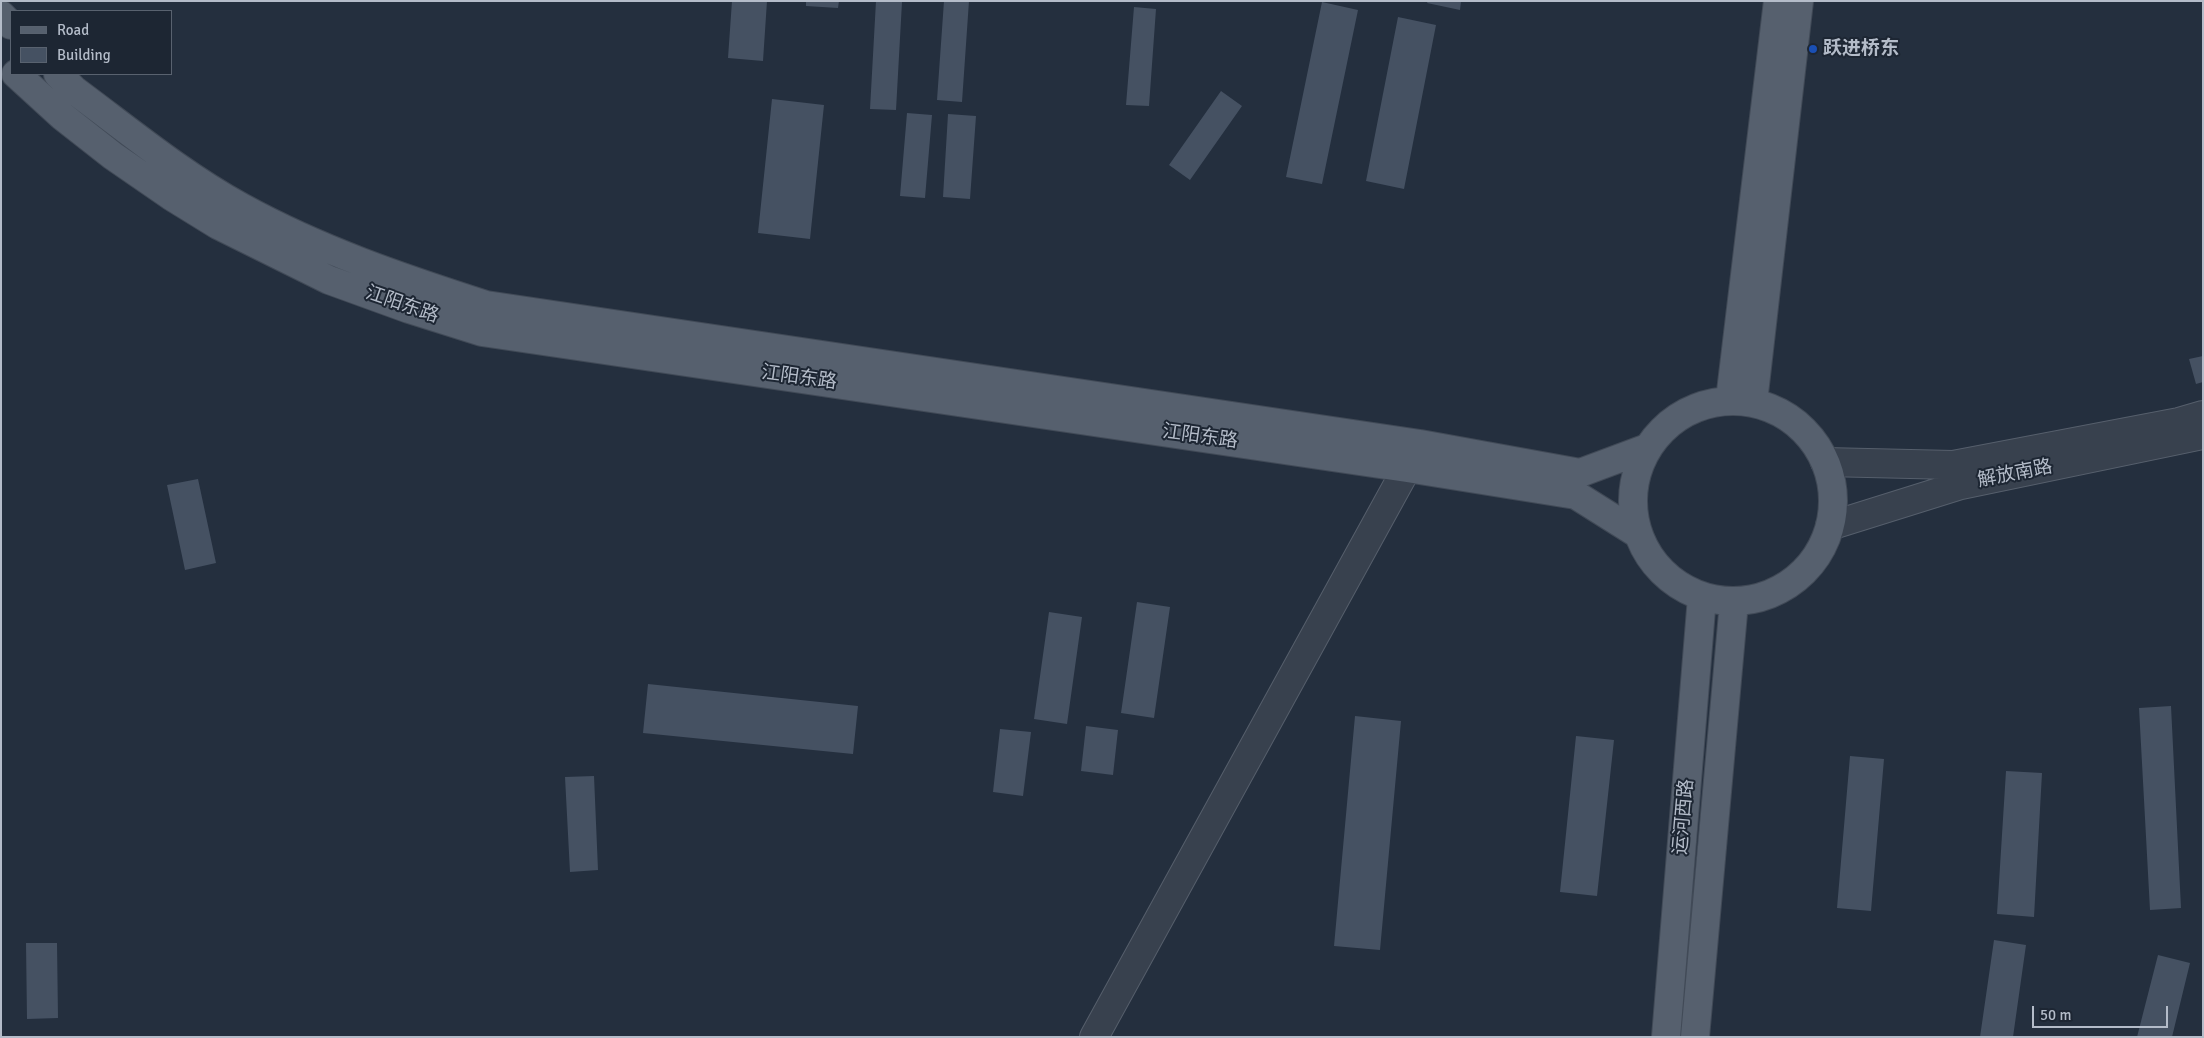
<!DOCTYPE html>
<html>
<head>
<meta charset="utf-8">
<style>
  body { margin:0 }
  #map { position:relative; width:2204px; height:1038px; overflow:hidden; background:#242f3e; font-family:Signika,sans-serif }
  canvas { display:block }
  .frame { position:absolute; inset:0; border:2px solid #b4bcc9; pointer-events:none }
  .legend { position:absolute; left:10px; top:10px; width:162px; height:65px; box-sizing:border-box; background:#1d2633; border:1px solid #59626f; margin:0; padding:6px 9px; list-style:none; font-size:15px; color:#b4bcc9 }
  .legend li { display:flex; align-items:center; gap:10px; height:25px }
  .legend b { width:25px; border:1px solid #59626f }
  .scale { position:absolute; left:2032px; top:1006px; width:136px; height:22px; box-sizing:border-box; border:2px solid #b4bcc9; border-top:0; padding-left:6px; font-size:15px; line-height:18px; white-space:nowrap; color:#b4bcc9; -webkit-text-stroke:4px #1d2633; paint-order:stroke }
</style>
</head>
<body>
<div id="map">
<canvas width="2204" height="1038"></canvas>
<div class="frame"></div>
<ul class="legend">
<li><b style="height:6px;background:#56606e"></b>Road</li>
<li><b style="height:14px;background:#455162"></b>Building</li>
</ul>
<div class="scale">50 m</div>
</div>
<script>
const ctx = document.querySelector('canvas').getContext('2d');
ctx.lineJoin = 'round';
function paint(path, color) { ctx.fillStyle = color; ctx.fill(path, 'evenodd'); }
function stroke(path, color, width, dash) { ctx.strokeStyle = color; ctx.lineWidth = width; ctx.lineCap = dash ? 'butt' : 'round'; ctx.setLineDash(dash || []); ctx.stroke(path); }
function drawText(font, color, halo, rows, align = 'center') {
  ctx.font = font + ' Signika,"Noto Sans SC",sans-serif'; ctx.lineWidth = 4; ctx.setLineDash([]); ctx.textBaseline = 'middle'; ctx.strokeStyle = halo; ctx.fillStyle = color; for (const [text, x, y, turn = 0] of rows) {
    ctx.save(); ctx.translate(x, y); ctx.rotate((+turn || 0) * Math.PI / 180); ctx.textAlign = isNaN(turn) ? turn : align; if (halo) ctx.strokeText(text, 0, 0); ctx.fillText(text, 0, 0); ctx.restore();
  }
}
paint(new Path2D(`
  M732,1h35l-4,60 -35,-3z
  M806,1h33l-1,7 -32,-2z
  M876,1l26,1 -6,108 -26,-1z
  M944,1h25l-7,101 -25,-2z
  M1428,1h33l-1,9 -33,-7z
  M1322,2l36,8 -36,174 -36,-7z
  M1134,7l22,2 -7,97 -23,-1z
  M1398,17l38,8 -32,164 -38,-8z
  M1221,91l21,15 -52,74 -21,-15z
  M772,99l52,6 -14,134 -52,-6z
  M907,113l25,2 -7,83 -25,-2z
  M948,114l28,2 -6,83 -27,-2z
  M2203,356v26l-7,2 -7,-25z
  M198,479l18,84 -31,7 -18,-85z
  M1137,602l33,5 -16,111 -33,-5z
  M1049,612l33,5 -15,107 -33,-5z
  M648,684l210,22 -5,48 -210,-21z
  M2171,706l10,202 -31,2 -11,-202z
  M1355,716l46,5 -21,229 -46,-4z
  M1086,726l32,4 -5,45 -32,-4z
  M1000,729l31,3 -8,64 -30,-4z
  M1576,736l38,4 -17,156 -37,-4z
  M1850,756l34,3 -13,152 -34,-3z
  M2006,771l36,2 -8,144 -37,-3z
  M594,776l4,94 -28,2 -5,-95z
  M1994,940l32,5 -13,92h-33z
  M26,943h31l1,75 -31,1z
  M2158,955l32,8 -18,74h-35z`), '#455162');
const minor = new Path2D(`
  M1825,462l128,3 226,-43 24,-7
  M1830,526l131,-41 242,-50
  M1094,1037l313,-569`);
const major = new Path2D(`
  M1,15l10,10
  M16,74l46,42 51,40 58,40 47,29 111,55 80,29 73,23 925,136 169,27 62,39
  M58,74l16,16c54,40 107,84 167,117 78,43 161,71 245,98l934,139 160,29 67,-25
  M1730,400l48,-399
  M1633 501a100 100 0 1 1 200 0a100 100 0 1 1-200 0Z
  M1753,402l46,-401
  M1666,1037l36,-440
  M1695,1037l39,-435`);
stroke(minor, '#565f6c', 30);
stroke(major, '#414a57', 30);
stroke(minor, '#38414e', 28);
stroke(major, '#56606e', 28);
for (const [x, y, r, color] of [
  [1813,49,5,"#1a4fb4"]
]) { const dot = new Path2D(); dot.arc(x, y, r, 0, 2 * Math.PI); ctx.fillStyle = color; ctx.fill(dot); stroke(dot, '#1d2633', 2); }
drawText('bold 19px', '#b4bcc9', '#1d2633', [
  ["跃进桥东",1823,49]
], 'left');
drawText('19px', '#b4bcc9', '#1d2633', [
  ["江阳东路",402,305,19],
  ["江阳东路",799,378,8],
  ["江阳东路",1200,437,8],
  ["解放南路",2015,474,-11],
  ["运河西路",1684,817,-85]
]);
</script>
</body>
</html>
